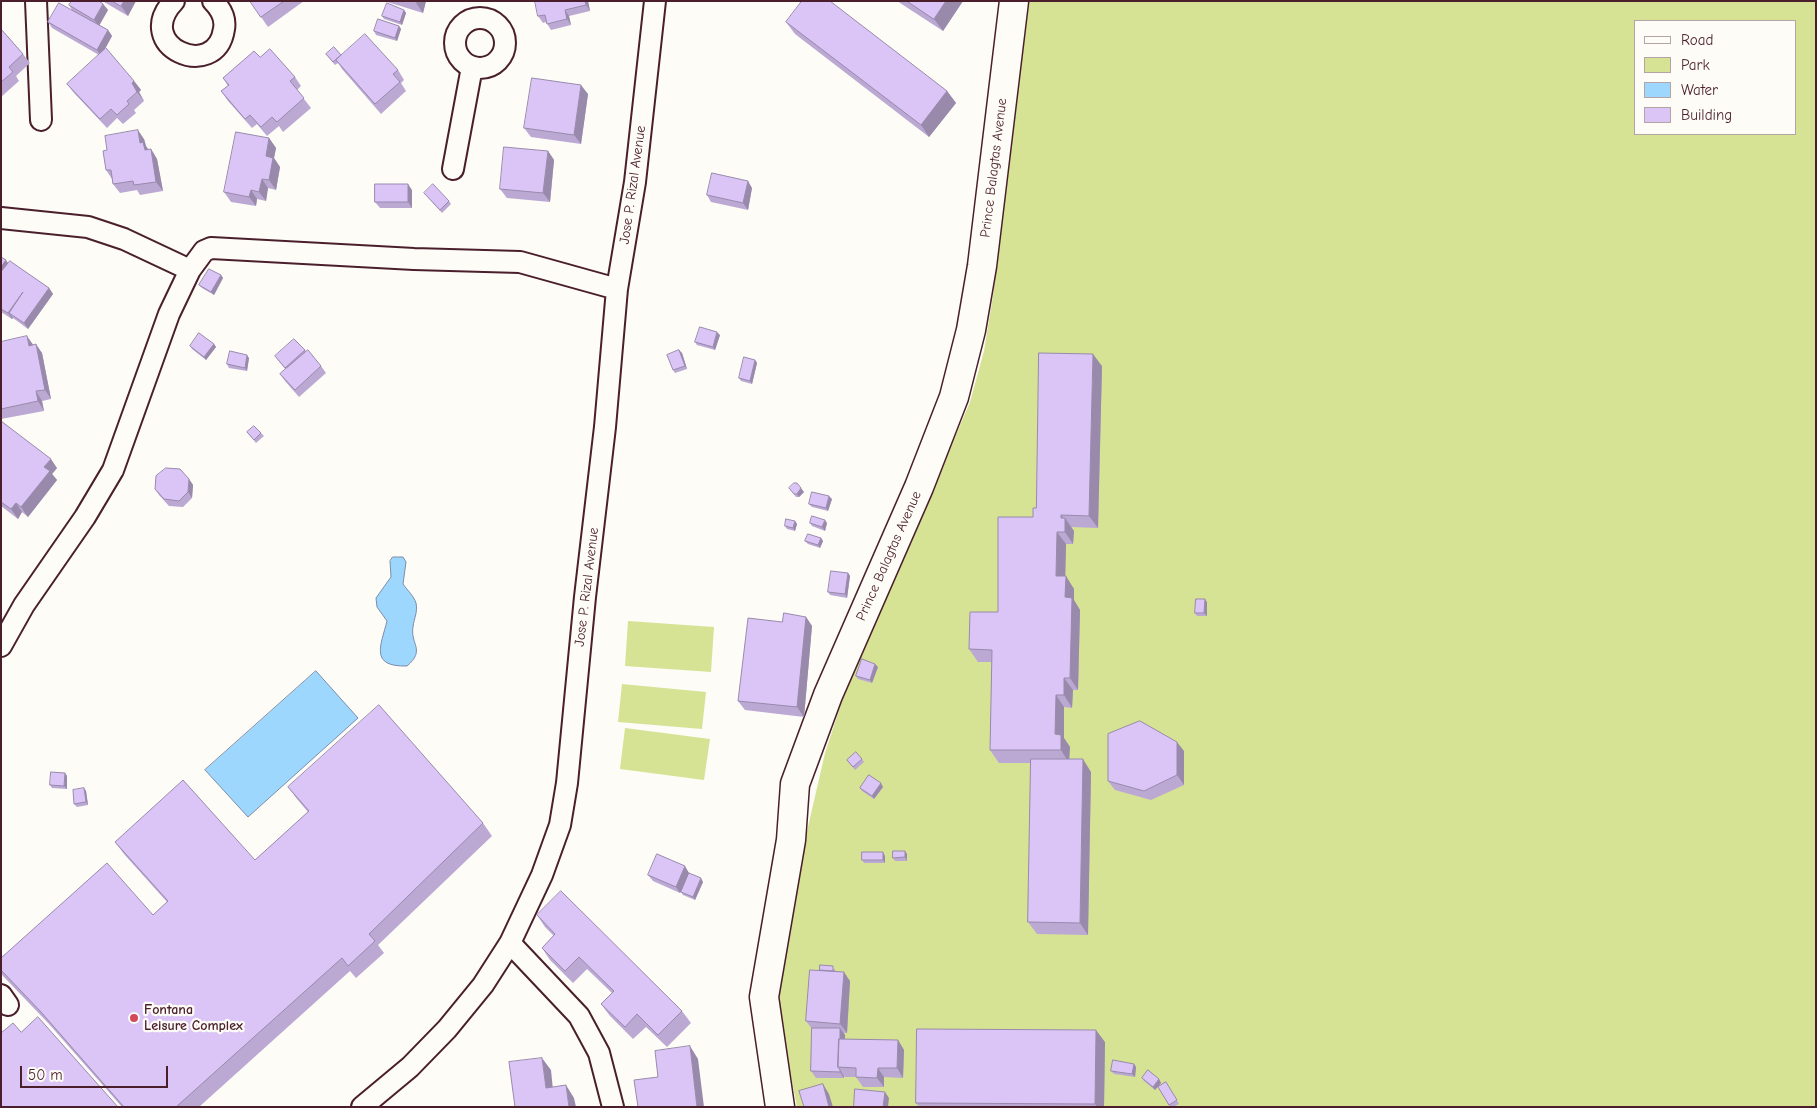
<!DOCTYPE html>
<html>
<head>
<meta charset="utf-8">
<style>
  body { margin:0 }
  #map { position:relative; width:1817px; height:1108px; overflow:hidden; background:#fdfcf7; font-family:"Comic Neue",sans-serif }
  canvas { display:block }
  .frame { position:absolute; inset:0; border:2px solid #4a1f2b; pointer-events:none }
  .legend { position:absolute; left:1634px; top:20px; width:162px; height:115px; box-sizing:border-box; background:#fdfcf7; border:1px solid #b5a4a5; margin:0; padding:6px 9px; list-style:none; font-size:15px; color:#4a1f2b }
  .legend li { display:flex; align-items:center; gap:10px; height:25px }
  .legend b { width:25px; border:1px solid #b5a4a5 }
  .scale { position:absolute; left:20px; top:1066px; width:148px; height:22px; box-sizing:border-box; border:2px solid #4a1f2b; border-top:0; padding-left:6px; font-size:15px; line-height:18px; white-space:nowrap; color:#4a1f2b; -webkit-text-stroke:4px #fdfcf7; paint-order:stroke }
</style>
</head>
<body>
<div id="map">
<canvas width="1817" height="1108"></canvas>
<div class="frame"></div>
<ul class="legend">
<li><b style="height:6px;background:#fdfcf7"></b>Road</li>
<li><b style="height:14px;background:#d6e395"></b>Park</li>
<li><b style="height:14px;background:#9dd7fd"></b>Water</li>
<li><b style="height:14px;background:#dac5f6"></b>Building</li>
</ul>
<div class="scale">50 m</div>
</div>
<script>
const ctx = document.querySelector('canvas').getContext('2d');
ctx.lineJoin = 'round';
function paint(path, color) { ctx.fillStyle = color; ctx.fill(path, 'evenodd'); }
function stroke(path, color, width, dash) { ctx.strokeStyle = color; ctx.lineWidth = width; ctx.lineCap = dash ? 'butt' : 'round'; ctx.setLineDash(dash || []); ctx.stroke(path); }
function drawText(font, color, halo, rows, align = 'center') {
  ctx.font = font + ' "Comic Neue",sans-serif'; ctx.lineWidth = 4.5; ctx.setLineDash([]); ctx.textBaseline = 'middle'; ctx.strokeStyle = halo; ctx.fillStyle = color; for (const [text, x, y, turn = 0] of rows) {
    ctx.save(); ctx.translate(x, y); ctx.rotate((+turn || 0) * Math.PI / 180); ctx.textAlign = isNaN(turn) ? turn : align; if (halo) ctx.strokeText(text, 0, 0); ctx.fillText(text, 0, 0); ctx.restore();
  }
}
paint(new Path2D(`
  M1025,1h791v1106h-1019l-18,-91 -2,-25 25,-138 23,-100 18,-55 127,-296 14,-51 9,-55zM1636,21h160v113h-160z
  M628,621l86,6 -3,45 -86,-6z
  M622,684l84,8 -4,37 -84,-7z
  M625,728l85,11 -6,41 -84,-11z`), '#d6e395');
const water = new Path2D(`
  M393,557h10l3,5 -3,22c4,6 11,12 13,19 2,9 -2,15 -3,24 -3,17 13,23 -6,39 -38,1 -26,-21 -20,-45l-10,-14 -1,-9 15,-21 -1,-16z
  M316,671l42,47 -110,99 -43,-47z`);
paint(water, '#9dd7fd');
stroke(water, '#7c8da9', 1);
const street = new Path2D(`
  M36,1l5,119
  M174,1c-43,45 42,82 50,28 2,-11 -3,-20 -11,-28
  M455 43a25 25 0 1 1 50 0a25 25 0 1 1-50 0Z
  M453,169l19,-102
  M1,218l87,9 36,12 66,31
  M1,646l23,-41 61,-88 28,-47 56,-156 21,-44 14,-19 7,-3 203,11 106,3 97,27
  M510,943l69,73 20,37 14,54
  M1,995l7,10
  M362,1107l48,-40 37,-38 36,-44 27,-42 32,-68 18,-50 7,-42 18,-186 20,-170 12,-138 18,-107 20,-181`);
const secondary = new Path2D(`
  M780,1107l-16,-110 27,-157 4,-56 33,-89 91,-208 35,-90 17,-67 11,-64 32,-265`);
stroke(street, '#4a1f2b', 24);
stroke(secondary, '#4a1f2b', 31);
stroke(street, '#fdfcf7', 20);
stroke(secondary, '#fdfcf7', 28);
paint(new Path2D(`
  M103,1h33l-8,15 -24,-14z
  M250,1h54l-36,26z
  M384,1h42l-3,12z
  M588,1l2,10 -21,5 2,9 -20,5 -5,-8 -3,1 -5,-7z
  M897,1h66l-20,30z
  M103,4l5,6 -9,15 9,5 4,6 -7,13 29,32 7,9 -2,2 5,9 -10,9 2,3 -13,11 -6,-6 -10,10 -33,-35 -7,-9 32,-29 -47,-27 -4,-6 24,-12 -3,-5z
  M404,10l2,3 -4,12 -18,-6 -2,-3z
  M786,22l161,69 9,12 -27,34 -134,-103z
  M399,26l2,3 -4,12 -21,-6 -2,-4z
  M1,29l22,25 7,9 -14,13 3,5 -18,16z
  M326,54l15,1 57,15 6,10 -3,3 5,8 -25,23 -39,-45 -4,-6 -3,2z
  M260,57l35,20 6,9 -4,4 14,18 -28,24 -4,-6 -12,10 -10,-12 -5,4 -24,-27 -7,-10 7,-5 -5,-8z
  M588,94l-7,50 -50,-7 -7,-9z
  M269,138l7,10 -2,10 6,9 -4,23 -8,-2 -2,13 -9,-2 -1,7 -25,-4 -7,-10z
  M144,139l2,7 2,4 3,-1 6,10 6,32 -23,4 -3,-5 -17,3 -7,-9 -1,-5 -6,-9z
  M548,151l6,9 -4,42 -43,-4 -7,-9z
  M752,188l-4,22 -37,-8 -4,-7z
  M412,190v18h-32l-5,-6z
  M424,193l25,8 2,3 -9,9z
  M1,257l7,6 41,25 4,6 -25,35 -15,-11 -1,1 -11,-7z
  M221,275l2,3 -9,17 -12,-7 -3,-3z
  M720,335l-5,15 -18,-5 -2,-3z
  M1,342l32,3 9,8 9,46 -9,2 2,10 -43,8z
  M214,344l2,3 -10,13 -14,-11 -2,-3z
  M305,350l16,16 5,7 -27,24 -14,-16 -5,-7 6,-4 -11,-14z
  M679,350l3,3 5,16 -12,4 -2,-3z
  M249,358l-2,13 -18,-3 -2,-4z
  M755,360l2,3 -5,21 -11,-3 -2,-3z
  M1102,366l-4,162 -27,-1 3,4 -1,13h-7l-1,32 9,13v11l6,10 -2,80h-5l-1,18 -8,-1v31l6,9 -1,12 22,13 -3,163 -51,-1 -9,-12 3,-159h-32l-9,-13 2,-88h-14l-9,-13 29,-37 38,-104z
  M1,421l56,47 -5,6 5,6 -29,37 -6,-5 -4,7 -17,-13z
  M247,432l14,1 3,3 -8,7z
  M189,479l4,6 -1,13 -9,9 -14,-1 -10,-11 -4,-6z
  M789,488l15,4 -5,5h-3z
  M832,499l-4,12 -16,-4 -3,-3z
  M795,521l2,3 -2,7 -8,-2 -2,-3z
  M810,523h17l-2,8 -13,-5z
  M821,538l2,3 -3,7 -12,-4 -3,-3z
  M848,573l2,3 -3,22 -17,-3 -2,-3z
  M1207,602v14h-10l-2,-3z
  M806,617l6,9 -8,91 -59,-7 -7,-9z
  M878,667l-6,16 -14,-4 -2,-3z
  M1184,751v34l-33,15 -36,-10 -7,-9z
  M862,759l2,3 -9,8 -8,-10z
  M65,773l2,3v13l-15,-1 -2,-3z
  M288,787l195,36 9,13 -114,109 6,8 -28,25 -6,-7 -151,136h-77l-73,-83 -46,-48 -2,-3v-15l152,-43 14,-13 -43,-48 -9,-12 140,18 53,-48 -11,-13z
  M883,787l-9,12 -12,-8 -2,-3z
  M84,788l2,3 2,14 -11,2 -3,-3z
  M907,854v7h-12l-2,-3z
  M885,856v7h-21l-2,-3z
  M689,873l14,9 -8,18 -12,-5 -2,-3 -1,1 -27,-12 -5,-6z
  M537,915l145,96 9,12 -24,24 -21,-20 -13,12 -23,-23 -9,-12 11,-11 -25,-24 -14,14 -23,-23 -8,-12 12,-12 -9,-9z
  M835,969v2l15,10 -3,52h-3l1,2v4l53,1 6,10 -1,28 -19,-1v10h-21l-7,-10h-11l-1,-1v2h-28l-5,-7 1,-42 -6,-8 14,-51z
  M1105,1042l-1,65h-185l-3,-4z
  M1134,1064l2,3 -1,10 -21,-3 -3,-3z
  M1142,1078l17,1 2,4 -6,7 -11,-9z
  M1166,1082l13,22 -6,3h-3l-12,-20z`), '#bba9d4');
paint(new Path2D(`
  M124,1h12l-8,15 -7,-10z
  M417,1h9l-3,12 -7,-10z
  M585,1h3l2,10 -4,-6z
  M946,1h17l-20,30 -9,-12z
  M103,4l5,6 -9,16 -5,-6z
  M404,10l2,3 -4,12 -2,-3z
  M565,10l4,6 2,9 -4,-6z
  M399,26l2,3 -4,12 -2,-3z
  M108,30l4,6 -11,20 -4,-6z
  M134,81l7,9 -2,2 5,9 -7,-9 -5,-9z
  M581,85l7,9 -7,50 -7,-9z
  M947,91l9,12 -27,34 -8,-12z
  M138,130l6,9 2,7 4,6 1,8 -11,-17z
  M269,138l7,10 -2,10 6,9 -4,23 -7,-10 -3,-24z
  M151,149l6,10 6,32 -7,-9z
  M548,151l6,9 -4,42 -7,-9z
  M262,179l6,9 -2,13 -7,-9z
  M748,181l4,7 -4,22 -5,-7z
  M408,184l4,6v18l-4,-6z
  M251,190l6,9 -1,7 -7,-9z
  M6,260l2,3 -7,10v-6z
  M221,275l2,3 -9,17 -3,-3z
  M49,288l4,6 -25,35 -4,-6z
  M23,292l-14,21 4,5 -1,1 -4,-6z
  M717,332l3,3 -5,15 -2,-3z
  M27,336l7,10h-5z
  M36,344l6,9 9,46 -6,-9z
  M214,344l2,3 -10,13 -2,-3z
  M679,350l3,3 5,16 -2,-3z
  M1093,354l9,12 -4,162 -9,-12z
  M247,355l2,3 -2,13 -2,-3z
  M755,360l2,3 -5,21 -2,-3z
  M36,391l6,10 2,10 -6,-10z
  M51,459l6,9 -5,6 5,6 -29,37 -7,-10 23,-40z
  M189,479l4,6 -1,13 -4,-6z
  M801,488l3,4 -5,5 -2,-3z
  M829,496l3,3 -4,12 -2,-3z
  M16,503l6,9 -4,7 -7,-10z
  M1061,515l4,5v-2l9,13 -1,13 -8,-12 -4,-14z
  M825,520l2,3 -2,8 -3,-4z
  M795,521l2,3 -2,7 -2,-3z
  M1057,532l9,12 -1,45 -9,-13z
  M821,538l2,3 -3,7 -2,-3z
  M848,573l2,3 -3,22 -2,-4z
  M1066,576l8,13v11l6,10 -2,80 -8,-12 -5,-81z
  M1205,599l2,3v14l-3,-3z
  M806,617l6,9 -8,91 -7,-10z
  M875,664l3,3 -6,16 -2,-3z
  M1064,678l9,12 -1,18 -8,-13z
  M1056,695l8,12v31l6,9 -1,16 -8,-13 -6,-16z
  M1177,742l7,9v34l-7,-10z
  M1083,759l8,13 -3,163 -8,-12z
  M65,773l2,3v13l-3,-3z
  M881,783l2,4 -9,12 -2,-3z
  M84,788l2,3 2,14 -2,-3z
  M905,851l2,3v7l-2,-4z
  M883,852l2,4v7l-2,-3z
  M685,866l4,7 -9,20 -4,-6z
  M701,878l2,4 -8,18 -2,-3z
  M844,972l6,9 -3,52 -7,-9z
  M840,1028l5,7 -1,32h-4z
  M1096,1030l9,12 -1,65h-7l-2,-3z
  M898,1040l6,10 -1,28 -6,-10z
  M690,1046l8,13 6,48h-7z
  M542,1058l9,12 3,30 -8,-12z
  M1134,1064l2,3 -1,10 -3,-3z
  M878,1068l6,9v10l-7,-9z
  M840,1070l4,6v2l-4,-6z
  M1159,1079l2,4 -6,7 -2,-3z
  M823,1084l6,10 4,13h-4z
  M566,1085l8,13 2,9h-7z
  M885,1092l4,6 -1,9h-5z`), '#998aac');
const building = new Path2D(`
  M72,1h27l4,3 -9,16 -25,-15z
  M112,1h12l-3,5z
  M250,1h34l-23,16z
  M535,1h50l1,4 -21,5 2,9 -20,5 -2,-9 -7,1z
  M802,1h28l117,90 -26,34 -135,-103z
  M907,1h39l-12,18z
  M59,3l49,27 -11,20 -49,-28z
  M387,3l17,7 -4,12 -18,-6z
  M378,19l21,7 -4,12 -21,-7z
  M1,29l22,25 -14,13 4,5 -12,10z
  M365,34l33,36 -5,4 7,8 -25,22 -39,-44z
  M334,47l7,8 -8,7 -7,-8z
  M106,48l28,33 -2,2 5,9 -10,9 2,3 -12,11 -6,-6 -11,10 -33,-35z
  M270,49l25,28 -5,4 14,17 -27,24 -5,-5 -11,10 -11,-12 -5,4 -24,-28 8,-6 -6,-7 31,-27 6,6z
  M532,78l49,7 -7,50 -50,-7z
  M138,130l2,13 3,-1 2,8 6,-1 5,33 -22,3 -1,-4 -20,3 -2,-14h-5l-3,-19 4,-1 -2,-14z
  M236,132l33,6 -3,18 7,2 -4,22 -7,-1 -3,13 -8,-2 -2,7 -25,-5z
  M504,147l44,4 -5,42 -43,-4z
  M712,173l36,8 -5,22 -36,-8z
  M375,184h33v18h-33z
  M433,184l16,17 -9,9 -16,-17z
  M1,257l5,3 -5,7z
  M10,261l39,27 -25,35 -15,-10 14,-21 -15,21 -7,-4v-37z
  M209,269l12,6 -10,17 -12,-7z
  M700,327l17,5 -4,15 -18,-5z
  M199,333l15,11 -10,13 -14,-11z
  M27,336l2,10 7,-2 9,46 -9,1 2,10 -37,8v-67z
  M294,339l11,11 -20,18 -10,-12z
  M308,350l13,16 -26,24 -15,-16z
  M679,350l6,16 -12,4 -6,-15z
  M230,351l17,4 -2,13 -18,-4z
  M1039,353l54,1 -4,162 -28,-1v3h4v14h-8l-1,44h10l-1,21 7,1 -2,80h-6v17h-8l-1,39 6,1v15h-71l2,-100 -23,-1 1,-37h28v-95h35v-9h3z
  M744,357l11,3 -5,21 -11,-3z
  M1,421l50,38 -7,8 6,4 -29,36 -5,-4 -5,6 -10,-7z
  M254,426l7,7 -7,7 -7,-8z
  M166,468l14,1 9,10 -1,13 -9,9 -15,-2 -9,-10 1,-13z
  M794,483h3l4,5 -4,6h-3l-5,-6z
  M812,492l17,4 -3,12 -17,-4z
  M812,516l13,4 -3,7 -12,-4z
  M786,519l9,2 -2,7 -8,-2z
  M808,534l13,4 -3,7 -13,-4z
  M831,571l17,2 -3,21 -17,-2z
  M1196,599h9l-1,14h-9z
  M784,613l22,4 -9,90 -59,-6 10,-83 34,4z
  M862,659l13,5 -5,16 -14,-4z
  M379,705l104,118 -114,111 6,7 -27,25 -6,-8 -166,149h-52l-83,-95 -40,-42v-12l106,-95 46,52 15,-14 -53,-59 68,-62 72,80 54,-49 -21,-24z
  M1140,721l37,21v33l-33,16 -36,-10v-47z
  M856,752l6,7 -9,8 -6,-7z
  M1031,759h52l-3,164 -52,-1z
  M51,772l14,1 -1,13 -14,-1z
  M869,775l12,8 -9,13 -12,-8z
  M84,788l2,14 -12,2 -1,-14z
  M893,851h12v6l-12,1z
  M862,852h21v8h-21z
  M657,854l28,12 -9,21 -28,-12z
  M689,873l12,5 -8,19 -12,-5z
  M561,891l121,120 -24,24 -21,-21 -12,13 -24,-23 13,-13 -35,-34 -14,14 -23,-23 13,-14 -18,-19z
  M820,965l13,1v5l-13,-1z
  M810,970l34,2 -4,52 -34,-3z
  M38,1017l80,90h-117v-74l12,-10 8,9z
  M812,1028h28v11h-1l-1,28 2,3v2l-29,-1z
  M917,1029l179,1 -1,74 -179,-1z
  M839,1039l59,1 -1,28h-19l-1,10 -21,-1v-9l-18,-1z
  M690,1046l7,61h-59l-4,-27 24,-3 -3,-26z
  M542,1058l4,30 20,-3 3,22h-54l-6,-45z
  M1113,1060l21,4 -2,10 -21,-3z
  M1148,1070l11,9 -6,8 -11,-9z
  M1166,1082l11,18 -8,5 -11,-18z
  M823,1084l6,23h-25l-5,-16z
  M855,1089l30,3 -2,15h-29z`);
paint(building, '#dac5f6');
stroke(building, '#998aac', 1);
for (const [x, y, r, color] of [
  [134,1018,5,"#d1495b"]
]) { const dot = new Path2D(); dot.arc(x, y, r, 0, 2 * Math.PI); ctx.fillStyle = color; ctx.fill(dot); stroke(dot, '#fdfcf7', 2); }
drawText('14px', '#4a1f2b', '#fdfcf7', [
  ["Prince Balagtas Avenue",994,168,-83],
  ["Jose P. Rizal Avenue",633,185,-82],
  ["Prince Balagtas Avenue",889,556,-66],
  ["Jose P. Rizal Avenue",587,587,-83]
]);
drawText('bold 14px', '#4a1f2b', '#fdfcf7', [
  ["Fontana",144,1010],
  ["Leisure Complex",144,1026]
], 'left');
</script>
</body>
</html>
